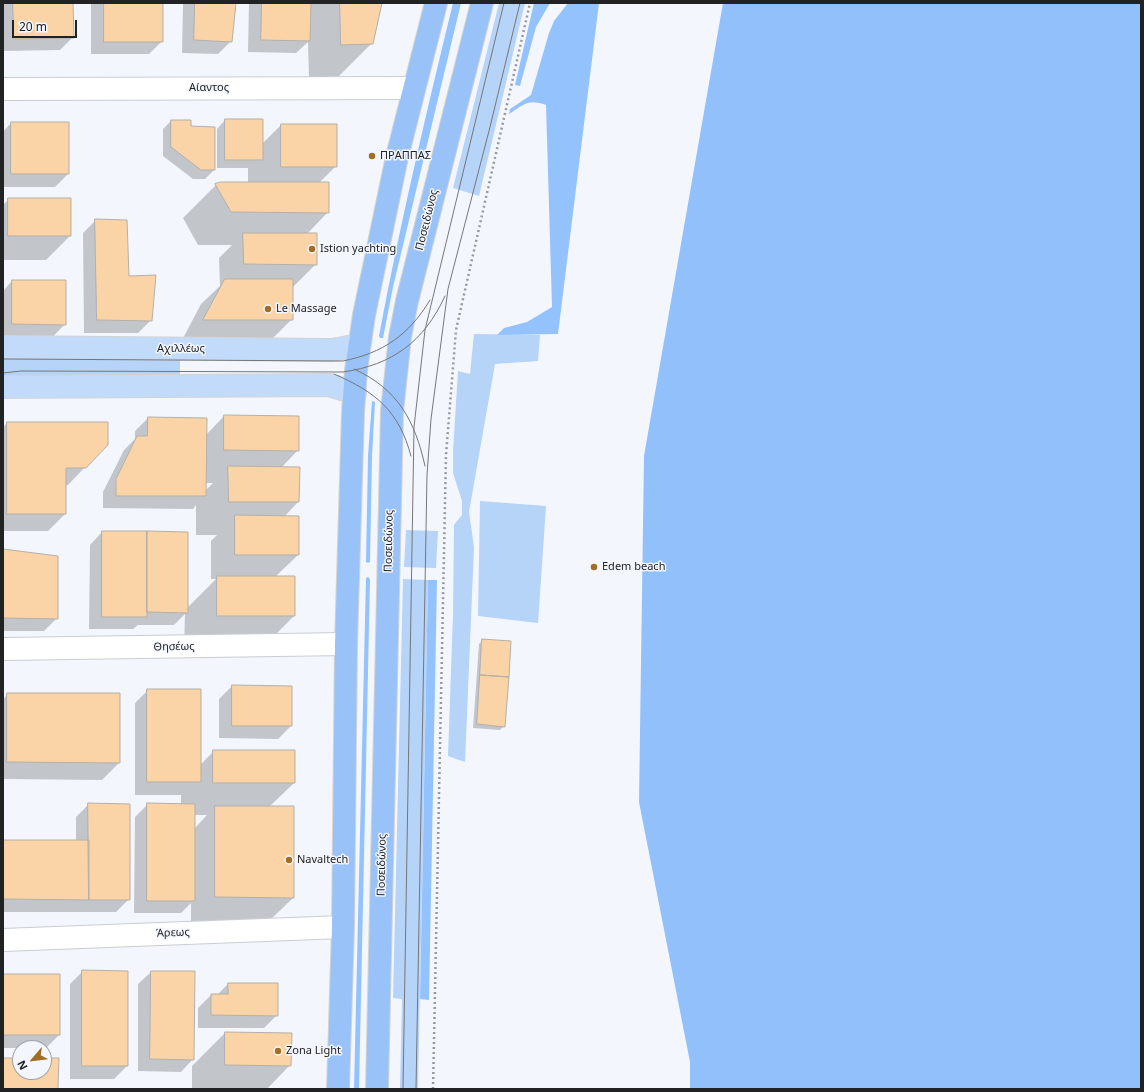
<!DOCTYPE html>
<html>
<head>
<meta charset="utf-8">
<style>
  body { margin:0 }
  #map { position:relative; width:1144px; height:1092px; overflow:hidden; background:#f3f7fd; font-family:"Noto Sans",sans-serif }
  canvas { display:block }
  .frame { position:absolute; inset:0; border:4px solid #212224; pointer-events:none }
  .north { position:absolute; left:12px; top:1040px; width:40px; height:40px; box-sizing:border-box; background:#f3f7fd; border:1px solid #9fa2a6; border-radius:50%; rotate:242deg; font-size:11px; font-weight:700; line-height:16px; text-align:center; color:#212224 }
  .north::after { content:''; display:block; margin:auto; width:14px; height:18px; background:#a16e25; clip-path:polygon(50% 0,100% 100%,50% 72%,0 100%) }
  .scale { position:absolute; left:12px; top:20px; width:65px; height:18px; box-sizing:border-box; border:2px solid #212224; border-top:0; padding-left:5px; font-size:12px; line-height:14px; white-space:nowrap; color:#212224; -webkit-text-stroke:3px #f3f7fd; paint-order:stroke }
</style>
</head>
<body>
<div id="map">
<canvas width="1144" height="1092"></canvas>
<div class="frame"></div>
<div class="north">N</div>
<div class="scale">20 m</div>
</div>
<script>
const ctx = document.querySelector('canvas').getContext('2d');
ctx.lineJoin = 'round';
function paint(path, color) { ctx.fillStyle = color; ctx.fill(path, 'evenodd'); }
function stroke(path, color, width, dash) { ctx.strokeStyle = color; ctx.lineWidth = width; ctx.lineCap = dash ? 'butt' : 'round'; ctx.setLineDash(dash || []); ctx.stroke(path); }
function drawText(font, color, halo, rows, align = 'center') {
  ctx.font = font + ' "Noto Sans",sans-serif'; ctx.lineWidth = 3; ctx.setLineDash([]); ctx.textBaseline = 'middle'; ctx.strokeStyle = halo; ctx.fillStyle = color; for (const [text, x, y, turn = 0] of rows) {
    ctx.save(); ctx.translate(x, y); ctx.rotate((+turn || 0) * Math.PI / 180); ctx.textAlign = isNaN(turn) ? turn : align; if (halo) ctx.strokeText(text, 0, 0); ctx.fillText(text, 0, 0); ctx.restore();
  }
}
paint(new Path2D(`
  M499,3h26l-46,193 -26,-8z
  M474,334l66,1 -2,26 -43,3 -26,148 5,35 -9,215 -17,-6 5,-141 1,-90 8,-10v-14l-9,-28v-22l5,-80 12,3z
  M3,353l177,4v18l-177,4z
  M480,501l66,5 -8,117 -60,-7z
  M406,530l32,1 -2,37 -32,-1z
  M403,579l25,1 -10,509h-18l2,-90 -9,-1z`), '#b6d3f8');
paint(new Path2D(`
  M453,3h8l-68,284 -10,51h-3l-1,-2c21,-112 47,-222 74,-333z
  M534,3h16l-14,24 -16,59 -5,-1z
  M568,3h31l-41,331 -61,1 7,-7 23,-6 25,-15 -6,-202c-18,-7 -23,0 -37,9l1,-5 21,-14 18,-62 5,-12z
  M372,401l3,1 -3,54 -2,106 -2,1 -2,-1 2,-106z
  M368,577l2,2 -11,510h-5l12,-511z
  M428,580h9l-8,420 -9,-1z`), '#93c2fd');
paint(new Path2D(`
  M723,3h418v1086h-451v-27l-51,-260 5,-346z`), '#91c0fb');
paint(new Path2D(`
  M3,3h69l1,34 -13,13 -57,1z
  M91,3h71v38l-13,13h-58z
  M183,3h52l-4,38 -13,13 -36,-1z
  M249,3h132l-9,40 -33,33 -30,2 -1,-36 -12,11 -48,-1z
  M225,120l37,24 19,-19 55,41 -17,17 9,29 -21,22 9,30 -24,24v31l-25,25h-87l21,-40 19,-18 -1,-28 13,-13h-34l-15,-27 33,-33 32,-2v-15h-31v-39z
  M171,121l19,6 24,1v42l-9,9h-12l-30,-23v-27z
  M11,123h57v51l-13,13h-52v-55z
  M9,199l61,37 -24,24h-43v-55z
  M96,220l55,100 -13,13h-54l-1,-100z
  M12,281l53,43 -24,25 -38,-1v-57z
  M224,416l74,34 -17,18h18l-1,34 -14,15 14,38 -23,22 19,39 -33,33h-77l1,-35 -11,11h-36l-5,4h-44l1,-84 12,-13 85,76 29,-29h-5v-38l6,-6h-21v-30l-3,4 -90,-1v-16l21,-42 11,-11v-8l13,-13 58,17zM205,483h8l-8,8z
  M7,423l78,44 -17,18h-3v29l-17,17h-45v-104z
  M4,550l53,68 -13,13h-41z
  M483,640l21,86 -4,4 -27,-2 6,-84z
  M232,686l59,40 -13,13 -59,-1v-39z
  M148,690l52,75 14,-14 80,32 -25,24 24,91 -25,24 -77,-1v-18l-10,10h-47l1,-96 13,-13 33,1v-10h-46v-92zM194,815h13l-13,14z
  M8,694l111,69 -17,17 -99,-1v-80z
  M89,804l40,95 -13,13h-113v-71h73v-24z
  M83,971l44,1v94l-13,13h-44v-95z
  M151,972l42,87 -12,13 -43,-1v-87z
  M3,975h56v60l-13,13h-43z
  M228,984l49,31 -13,13h-66v-20l13,-13h6z
  M225,1033l65,32 -23,24h-75v-23z`), '#0003');
const building = new Path2D(`
  M13,3h60l1,35 -60,1z
  M104,3h59v39h-59z
  M195,3h41l-4,39 -38,-2z
  M262,3h49l-1,38 -49,-1z
  M340,3h42l-9,41 -32,1z
  M225,119h38v41h-38z
  M171,120h20v6l24,1v43h-14l-30,-23z
  M11,122h58v52h-58z
  M281,124h56v43h-56z
  M221,182h108v31l-98,-1 -16,-28z
  M8,198h63v38h-63z
  M95,219l32,1 2,56 27,-1 -4,46 -55,-1z
  M243,233h74v32l-73,-1z
  M225,279h68v41h-90z
  M12,280h54v45l-54,-1z
  M224,415l75,1v35l-75,-1z
  M148,417l59,1 -1,78h-90v-17l21,-43h10z
  M7,422h101v23l-22,23h-20v46h-59z
  M228,466l72,1 -1,35h-70z
  M235,515l64,1v39h-64z
  M102,531h45v86h-45z
  M147,531l41,1v81l-41,-1z
  M3,549l55,7v63l-54,-1z
  M217,576h78v40h-78z
  M482,639l29,2 -2,36 -29,-2z
  M480,675l29,2 -4,50 -28,-3z
  M232,685l60,1v40h-60z
  M147,689h54v93h-54z
  M7,693h113v70l-113,-1z
  M213,750h82v33h-82z
  M88,803l42,1v96h-41z
  M147,803l48,1v97h-48z
  M215,806h79v92l-79,-1z
  M3,840h86v60l-86,-1z
  M82,970l46,1v95h-46z
  M151,971h44l-1,89 -44,-1z
  M3,974h57v61h-57z
  M228,983h50v33l-67,-1v-21h17z
  M225,1032l67,1 -1,33 -66,-1z
  M3,1058h17v14h24v-14h15l-1,31h-55z`);
paint(building, '#fad4a6');
stroke(building, '#b3afaa', 1);
const minor = new Path2D(`
  M3,89l411,-1
  M3,649l343,-5
  M3,940l340,-13`);
const major = new Path2D(`
  M3,347l329,3 27,-5
  M3,387l326,-2 26,8`);
const highway = new Path2D(`
  M338,1089l5,-162 3,-283 7,-232 3,-42 8,-55 33,-158 39,-154
  M377,1089l15,-678 8,-74 7,-36 75,-298`);
stroke(minor, '#c9cdd2', 24);
stroke(major, '#d3d3d3', 24);
stroke(highway, '#d3d3d3', 24);
stroke(new Path2D(`
  M433,1089l13,-634 10,-125 74,-327`), '#96999d', 2.5, [2, 3]);
stroke(minor, '#fff', 22);
stroke(major, '#c2dbfb', 22);
stroke(highway, '#99c3f8', 22);
stroke(new Path2D(`
  M3,359l340,2c40,-8 66,-26 87,-61
  M354,369c44,20 61,52 71,97
  M3,373l18,-2 322,1c49,-7 81,-30 102,-76
  M334,374c42,18 65,37 77,82
  M403,1089l11,-662 11,-97 79,-327
  M416,1089l11,-614 4,-56 17,-130 42,-162 30,-124`), '#74777a', 1);
for (const [x, y, r, color] of [
  [372,156,4,"#a16e25"],
  [312,249,4,"#a16e25"],
  [268,309,4,"#a16e25"],
  [594,567,4,"#a16e25"],
  [289,860,4,"#a16e25"],
  [278,1051,4,"#a16e25"]
]) { const dot = new Path2D(); dot.arc(x, y, r, 0, 2 * Math.PI); ctx.fillStyle = color; ctx.fill(dot); stroke(dot, '#f3f7fd', 1.5); }
drawText('11px', '#212224', '#f3f7fd', [
  ["Αίαντος",209,88],
  ["Ποσειδώνος",427,220,-76],
  ["Αχιλλέως",181,349],
  ["Ποσειδώνος",389,541,-89],
  ["Θησέως",174,647,-1],
  ["Ποσειδώνος",382,865,-89],
  ["Άρεως",173,933,-2]
]);
drawText('11px', '#212224', '#f3f7fd', [
  ["ΠΡΑΠΠΑΣ",380,156],
  ["Istion yachting",320,249],
  ["Le Massage",276,309],
  ["Edem beach",602,567],
  ["Navaltech",297,860],
  ["Zona Light",286,1051]
], 'left');
</script>
</body>
</html>
